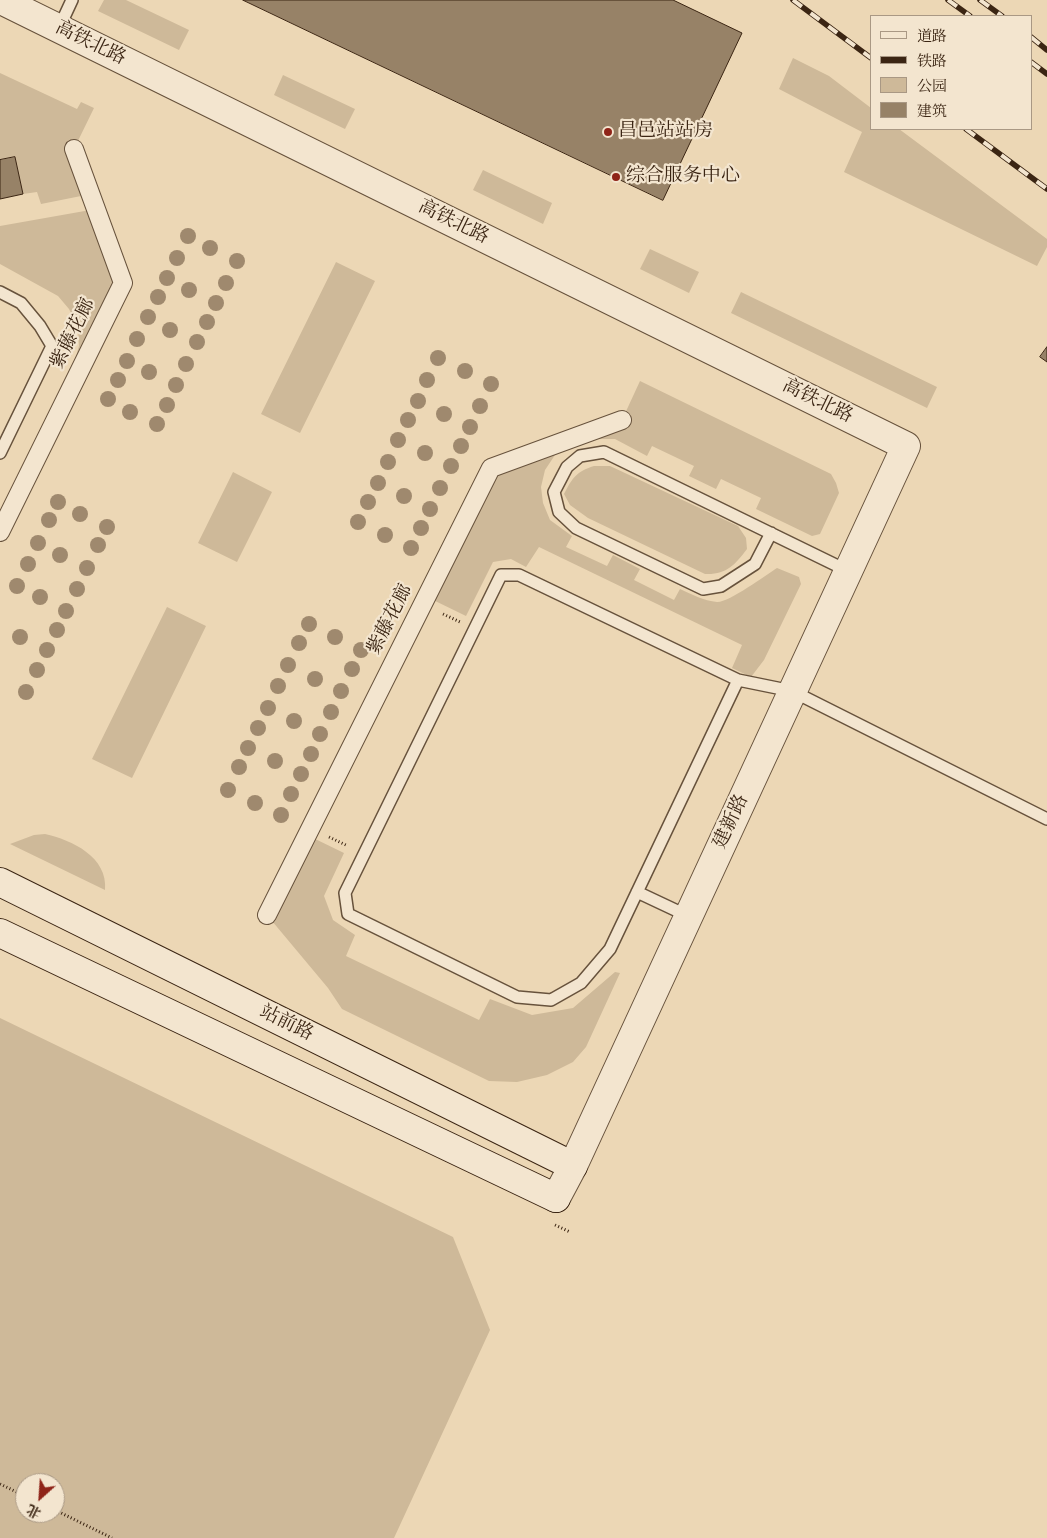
<!DOCTYPE html>
<html>
<head>
<meta charset="utf-8">
<style>
  body { margin:0 }
  #map { position:relative; width:1047px; height:1538px; overflow:hidden; background:#ecd7b5; font-family:"IM FELL English","Noto Serif SC",serif }
  canvas { display:block }
  .legend { position:absolute; left:870px; top:15px; width:162px; height:115px; box-sizing:border-box; background:#f3e5cf; border:1px solid #a99884; margin:0; padding:6px 9px; list-style:none; font-size:15px; color:#3b2513 }
  .legend li { display:flex; align-items:center; gap:10px; height:25px }
  .legend b { width:25px; border:1px solid #a99884 }
  .north { position:absolute; left:15px; top:1473px; width:50px; height:50px; box-sizing:border-box; background:#f3e5cf; border:1px solid #a99884; border-radius:50%; rotate:206deg; font-size:14px; font-weight:700; line-height:20px; text-align:center; color:#3b2513 }
  .north::after { content:''; display:block; margin:auto; width:18px; height:22px; background:#8f2418; clip-path:polygon(50% 0,100% 100%,50% 72%,0 100%) }
</style>
</head>
<body>
<div id="map">
<canvas width="1047" height="1538"></canvas>
<ul class="legend">
<li><b style="height:6px;background:#f3e5cf"></b>道路</li>
<li><b style="height:6px;background:#3b2513"></b>铁路</li>
<li><b style="height:14px;background:#ceb999"></b>公园</li>
<li><b style="height:14px;background:#978267"></b>建筑</li>
</ul>
<div class="north">北</div>
</div>
<script>
const ctx = document.querySelector('canvas').getContext('2d');
ctx.lineJoin = 'round';
function paint(path, color) { ctx.fillStyle = color; ctx.fill(path, 'evenodd'); }
function stroke(path, color, width, dash) { ctx.strokeStyle = color; ctx.lineWidth = width; ctx.lineCap = dash ? 'butt' : 'round'; ctx.setLineDash(dash || []); ctx.stroke(path); }
function drawText(font, color, halo, rows, align = 'center') {
  ctx.font = font + ' "IM FELL English","Noto Serif SC",serif'; ctx.lineWidth = 4.5; ctx.setLineDash([]); ctx.textBaseline = 'middle'; ctx.strokeStyle = halo; ctx.fillStyle = color; for (const [text, x, y, turn = 0] of rows) {
    ctx.save(); ctx.translate(x, y); ctx.rotate((+turn || 0) * Math.PI / 180); ctx.textAlign = isNaN(turn) ? turn : align; if (halo) ctx.strokeText(text, 0, 0); ctx.fillText(text, 0, 0); ctx.restore();
  }
}
paint(new Path2D(`
  M104,0h22l63,30 -10,20 -81,-39z
  M793,58l36,18 42,32v21h28l148,110v8l-10,19 -193,-94 18,-40 -83,-43z
  M0,73l77,36 4,-7 13,6 -20,41 17,45 -50,10 -4,-12 -14,2 -8,-37 -15,3z
  M283,75l72,34 -10,20 -71,-34z
  M483,170l69,33 -9,21 -70,-34z
  M96,209l27,74 -49,80 5,-17 -1,-19 -9,-18 -11,-13 -58,-32v-38z
  M650,249l49,23 -10,21 -49,-24z
  M336,262l39,19 -75,152 -39,-19z
  M741,292l196,95 -10,21 -196,-95z
  M640,381l191,93 5,9 3,10 -19,41 -8,2 -56,-27 5,-11 -40,-19 -5,10 -27,-13 5,-10 -42,-20 -5,10 -32,-17h-28l-15,5 -17,11 -10,15 -4,17 2,16 7,17 22,16 -6,11 41,19 6,-11 27,14 -6,11 40,20 6,-11c11,5 24,12 37,13 11,1 49,-27 60,-34l22,9 2,7 -37,76 -13,17 -19,-9 10,-23 -203,-98 -13,20 -15,-8 -18,3 -27,54 -39,-19 64,-129 131,-48z
  M594,466h16l128,60 8,12 1,11c-12,16 -21,26 -42,25l-117,-56 -18,-13 -6,-11c9,-17 12,-22 30,-28z
  M233,472l39,20 -35,70 -39,-19z
  M167,607l39,19 -74,152 -40,-19z
  M45,834c27,6 63,23 60,56l-95,-46 24,-9z
  M307,835l37,18 -20,43 9,24 22,15 -9,21 133,64 11,-21 42,16 41,-7 42,-36 5,1 -34,74 -13,15 -26,13 -30,7 -28,-1 -147,-72 -14,-21 -61,-73z
  M0,1018l453,219 37,93 -96,208h-394zM25,1483h30v30h-30z`), '#ceb999');
const building = new Path2D(`
  M243,0h430l69,33 -79,167z
  M15,157l8,37 -23,5v-39z
  M1047,347v15l-7,-5z`);
paint(building, '#978267');
stroke(building, '#3b2513', 1);
const service = new Path2D(`
  M59,28l13,-28
  M0,292l21,11 19,23 12,20 -52,107
  M771,533l-16,31 -34,22 -18,3 -127,-61 -17,-16 -5,-20 13,-25 13,-11 24,-4 244,119
  M738,680l-128,269 -29,34 -30,17 -34,-3 -169,-83 -3,-21 156,-318h18l219,105 54,11 255,128
  M637,892l51,24`);
const pedestrian = new Path2D(`
  M0,532l123,-249 -49,-134
  M267,915l224,-447 131,-48`);
const tertiary = new Path2D(`
  M1,0l905,446 -333,720 -17,32`);
const secondary = new Path2D(`
  M0,882l573,284
  M0,933l556,265`);
stroke(service, '#67523c', 14);
stroke(pedestrian, '#67523c', 20);
stroke(tertiary, '#67523c', 30);
stroke(secondary, '#3b2513', 30);
stroke(new Path2D(`
  M443,614l17,8
  M329,837l19,9
  M555,1225l15,7
  M0,1484l25,12
  M55,1510l57,28`), '#3b2513', 3, [1, 2.5]);
stroke(service, '#f3e5cf', 11);
stroke(pedestrian, '#f3e5cf', 18);
stroke(tertiary, '#f3e5cf', 28);
stroke(secondary, '#f3e5cf', 28);
const rail = new Path2D(`
  M793,0l78,58
  M948,0l22,16
  M980,0l22,16
  M1031,37l16,13
  M1031,62l16,12
  M966,129l81,60`);
stroke(rail, '#3b2513', 5.5);
stroke(rail, '#f3e5cf', 4, [11]);
ctx.fillStyle = '#9f896e';
for (const [x, y] of [
  [188,236],
  [210,248],
  [177,258],
  [237,261],
  [167,278],
  [226,283],
  [189,290],
  [158,297],
  [216,303],
  [148,317],
  [207,322],
  [170,330],
  [137,339],
  [197,342],
  [438,358],
  [127,361],
  [186,364],
  [465,371],
  [149,372],
  [118,380],
  [427,380],
  [491,384],
  [176,385],
  [108,399],
  [418,401],
  [167,405],
  [480,406],
  [130,412],
  [444,414],
  [408,420],
  [157,424],
  [470,427],
  [398,440],
  [461,446],
  [425,453],
  [388,462],
  [451,466],
  [378,483],
  [440,488],
  [404,496],
  [58,502],
  [368,502],
  [430,509],
  [80,514],
  [49,520],
  [358,522],
  [107,527],
  [421,528],
  [385,535],
  [38,543],
  [98,545],
  [411,548],
  [60,555],
  [28,564],
  [87,568],
  [17,586],
  [77,589],
  [40,597],
  [66,611],
  [309,624],
  [57,630],
  [20,637],
  [335,637],
  [299,643],
  [47,650],
  [361,650],
  [288,665],
  [352,669],
  [37,670],
  [315,679],
  [278,686],
  [341,691],
  [26,692],
  [268,708],
  [331,712],
  [294,721],
  [258,728],
  [320,734],
  [248,748],
  [311,754],
  [275,761],
  [239,767],
  [301,774],
  [228,790],
  [291,794],
  [255,803],
  [281,815]
]) { ctx.beginPath(); ctx.arc(x, y, 8, 0, 2 * Math.PI); ctx.fill(); }
for (const [x, y, r, color] of [
  [608,132,5,"#8f2418"],
  [616,177,5,"#8f2418"]
]) { const dot = new Path2D(); dot.arc(x, y, r, 0, 2 * Math.PI); ctx.fillStyle = color; ctx.fill(dot); stroke(dot, '#f3e5cf', 2); }
drawText('19px', '#3b2513', '#f3e5cf', [
  ["高铁北路",90,44,26],
  ["高铁北路",453,223,26],
  ["紫藤花廊",74,334,-64],
  ["高铁北路",817,402,26],
  ["紫藤花廊",391,620,-63],
  ["建新路",732,822,-65],
  ["站前路",286,1024,26]
]);
drawText('19px', '#3b2513', '#f3e5cf', [
  ["昌邑站站房",618,132],
  ["综合服务中心",626,177]
], 'left');
</script>
</body>
</html>
